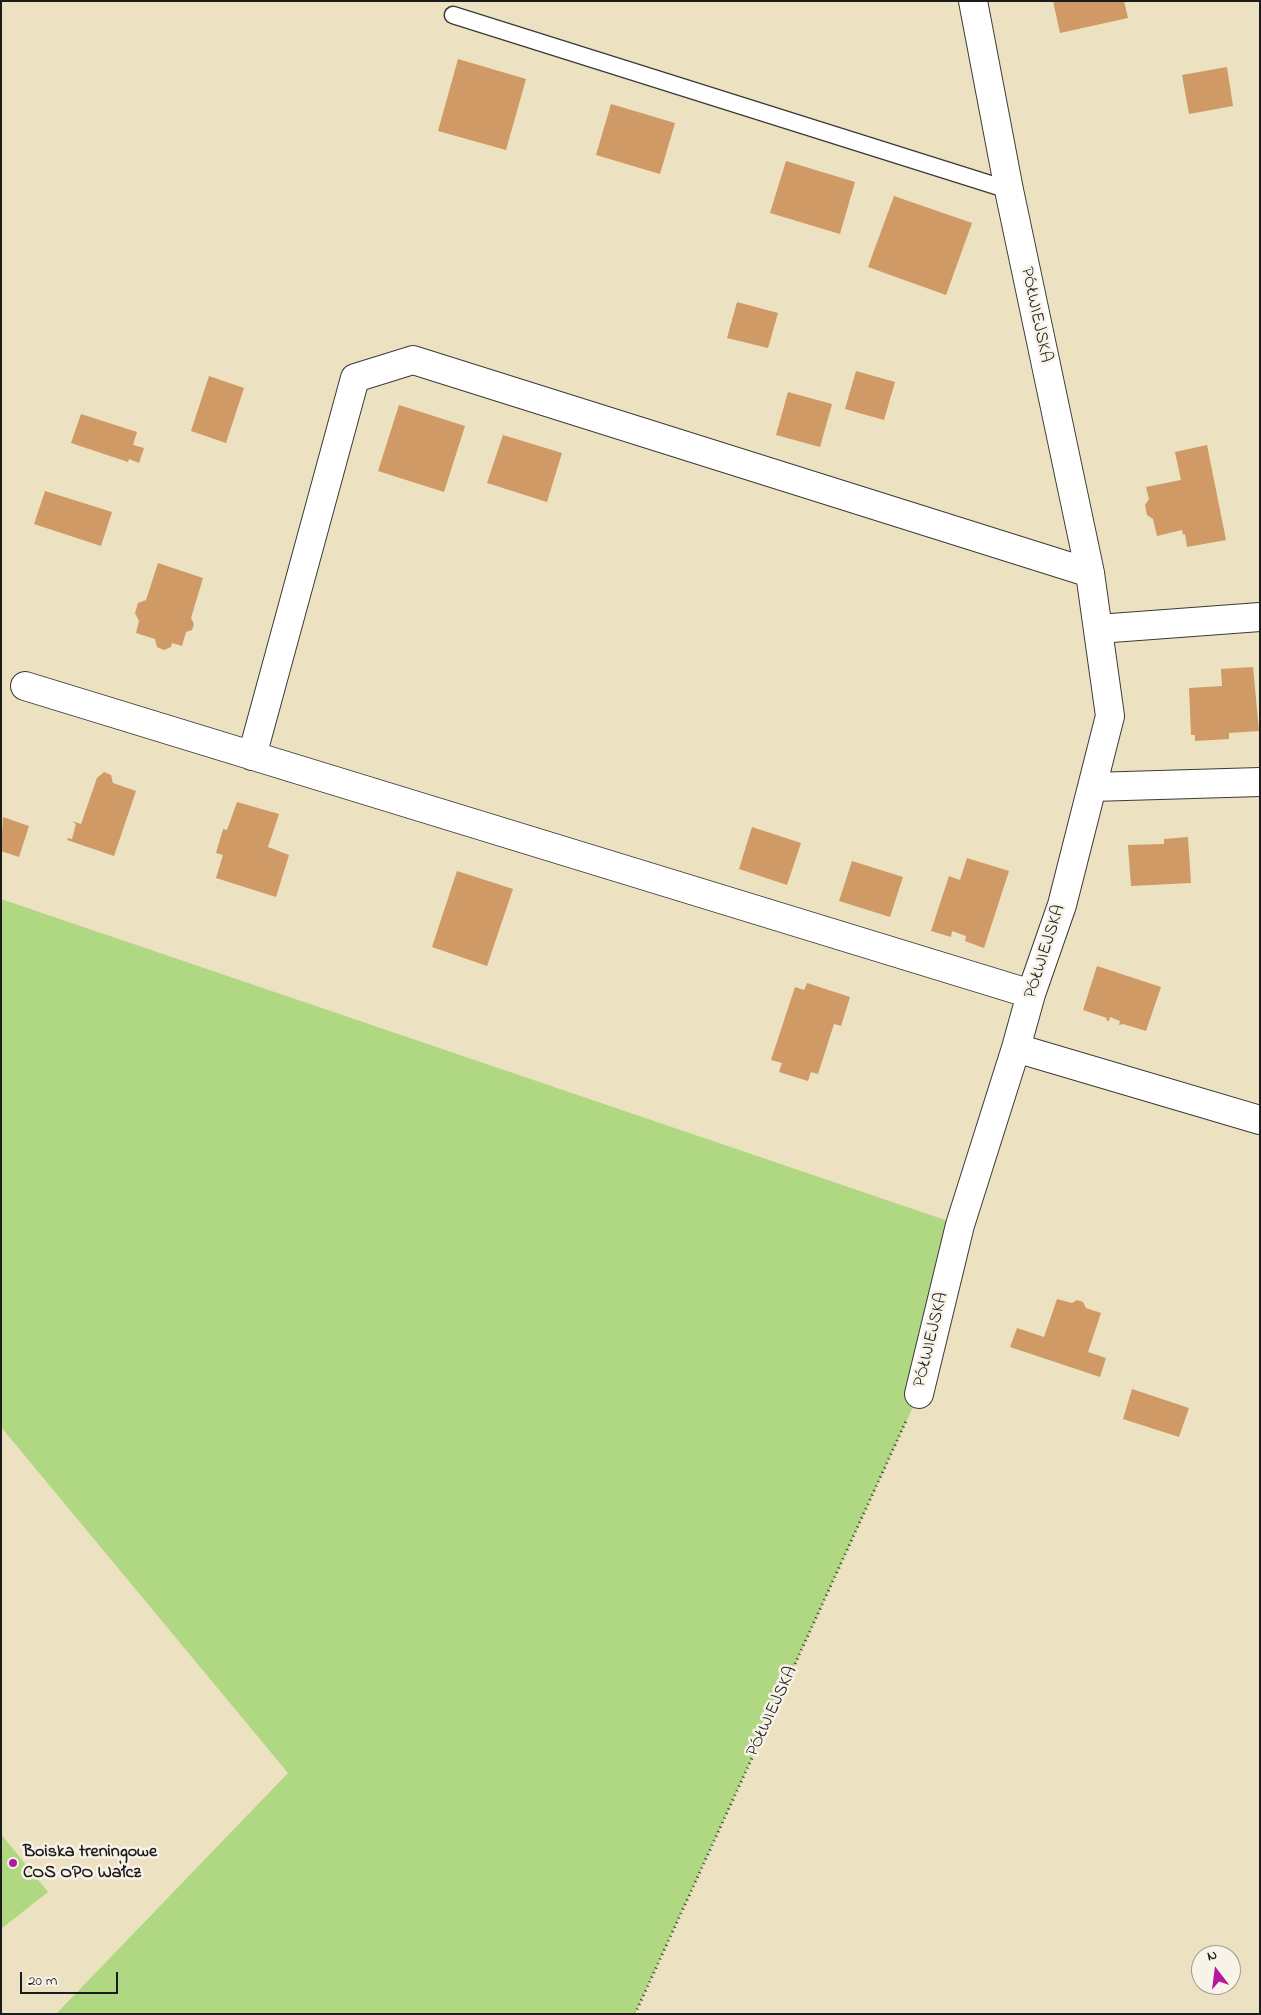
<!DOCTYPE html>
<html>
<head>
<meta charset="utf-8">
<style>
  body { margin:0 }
  #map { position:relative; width:1261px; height:2015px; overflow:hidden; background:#ece1c1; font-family:"Indie Flower",sans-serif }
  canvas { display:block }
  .frame { position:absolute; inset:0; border:2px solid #1c1c1c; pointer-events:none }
  .north { position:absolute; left:1191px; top:1945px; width:50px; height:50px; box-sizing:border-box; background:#f7f3e8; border:1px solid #9f9d96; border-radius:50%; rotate:345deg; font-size:14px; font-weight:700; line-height:20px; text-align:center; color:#1c1c1c }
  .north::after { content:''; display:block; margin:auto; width:18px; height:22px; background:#b5179e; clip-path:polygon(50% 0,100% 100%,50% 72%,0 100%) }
  .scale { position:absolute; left:20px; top:1972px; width:98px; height:22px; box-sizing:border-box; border:2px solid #1c1c1c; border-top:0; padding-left:6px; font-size:15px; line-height:18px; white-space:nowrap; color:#1c1c1c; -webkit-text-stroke:4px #f7f3e8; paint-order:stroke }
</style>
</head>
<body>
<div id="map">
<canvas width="1261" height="2015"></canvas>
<div class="frame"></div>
<div class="north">N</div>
<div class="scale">20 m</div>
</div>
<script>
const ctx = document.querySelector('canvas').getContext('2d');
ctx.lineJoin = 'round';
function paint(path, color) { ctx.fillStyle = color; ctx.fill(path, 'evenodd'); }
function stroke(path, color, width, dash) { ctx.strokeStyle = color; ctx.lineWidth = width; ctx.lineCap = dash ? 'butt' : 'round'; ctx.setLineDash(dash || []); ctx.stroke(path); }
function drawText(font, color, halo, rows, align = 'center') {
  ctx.font = font + ' "Indie Flower",sans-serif'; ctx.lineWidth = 5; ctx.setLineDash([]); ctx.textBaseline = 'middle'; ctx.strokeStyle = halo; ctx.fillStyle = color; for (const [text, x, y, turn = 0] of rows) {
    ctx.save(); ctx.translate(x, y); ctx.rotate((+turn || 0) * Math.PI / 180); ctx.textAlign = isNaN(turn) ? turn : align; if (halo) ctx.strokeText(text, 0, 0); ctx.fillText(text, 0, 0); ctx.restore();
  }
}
paint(new Path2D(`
  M1,899l959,326 -41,169 -284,620h-579l232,-241 -287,-346z
  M1,1834l47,58 -47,37z`), '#b0d883');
paint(new Path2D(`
  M1053,1h71l4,17 -68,15z
  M458,59l68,20 -20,71 -68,-19z
  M1227,67l6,39 -44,8 -7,-39z
  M611,104l64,19 -15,51 -64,-19z
  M786,161l69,21 -15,52 -70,-21z
  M894,196l78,27 -26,72 -78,-28z
  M737,302l41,11 -10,35 -41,-10z
  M856,371l39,11 -11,38 -39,-11z
  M209,376l35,12 -18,55 -35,-12z
  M788,392l44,12 -12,43 -44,-12z
  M399,405l66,21 -21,66 -66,-21z
  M81,414l56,18 -4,13 11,3 -5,15 -10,-4 -1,3 -57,-19z
  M503,435l59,18 -15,49 -60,-19z
  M1207,445l19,95 -39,7 -2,-13 -2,1 -1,-5 -25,6 -4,-17 -6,-4 -2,-10 4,-6 -3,-12 35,-7 -6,-28z
  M45,491l67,21 -11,34 -67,-22z
  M158,563l45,15 -12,40 3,6 -2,6 -6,2 -4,14 -10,-3 -1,4 -7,3 -7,-3 -2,-8 -19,-6 3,-12 -4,-8 3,-10 8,-3z
  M1253,667l6,64 -30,2v6l-34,2v-6h-4l-2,-47 33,-2 -1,-17z
  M104,772l7,3 2,8 23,8 -22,65 -47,-16 1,-2 4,1 4,-15 -4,-3 9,3 16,-46z
  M237,802l42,12 -11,33 21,8 -13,42 -60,-19 7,-23 -7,-2 7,-24 4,1z
  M3,817l26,9 -10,31 -18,-6z
  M752,827l49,16 -14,42 -48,-16z
  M1188,837l3,46 -60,3 -3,-41 36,-1v-5z
  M967,858l42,13 -25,77 -19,-7 1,-5 -14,-5 -1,6 -20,-6 18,-55 11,4z
  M852,861l51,16 -13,40 -51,-16z
  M457,871l56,18 -26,77 -55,-19z
  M1097,966l64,21 -15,44 -23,-7 -4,1 1,-4 -10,-4 -1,4 -3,-1 1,-2 -24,-8z
  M807,983l43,14 -9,29 -7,-2 -16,50 -7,-2 -3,9 -29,-9 3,-9 -11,-3 24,-73 9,3z
  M1057,1299l15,4 5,-3 6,2 3,6 15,5 -13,39 18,6 -6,19 -90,-30 7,-19 27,9z
  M1132,1389l57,19 -10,29 -56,-18z`), '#cf9a65');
const service = new Path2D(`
  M453,15l556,175`);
const minor = new Path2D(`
  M1098,629l162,-12
  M25,686l1006,308
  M252,756l103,-378 58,-18 677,213
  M1092,787l168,-5
  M1016,1048l244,72
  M919,1394l41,-169 56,-177 15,-54 31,-89 48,-189 -20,-143 -81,-383 -36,-189`);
stroke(service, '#3b3a35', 19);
stroke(minor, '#3b3a35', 30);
stroke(new Path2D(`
  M635,2014l271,-593`), '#3b3a35', 3, [1, 4]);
stroke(service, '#fff', 16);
stroke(minor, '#fff', 28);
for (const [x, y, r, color] of [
  [13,1863,5,"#b5179e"]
]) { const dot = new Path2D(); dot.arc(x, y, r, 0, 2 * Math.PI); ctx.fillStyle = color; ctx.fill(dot); stroke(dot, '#f7f3e8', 2); }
drawText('18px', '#1c1c1c', '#f7f3e8', [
  ["PÓŁWIEJSKA",1035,315,78],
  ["PÓŁWIEJSKA",1046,952,-72],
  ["PÓŁWIEJSKA",932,1340,-76],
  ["PÓŁWIEJSKA",773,1712,-65]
]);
drawText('bold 18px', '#1c1c1c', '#f7f3e8', [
  ["Boiska treningowe",23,1853],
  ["COS OPO Wałcz",23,1874]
], 'left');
</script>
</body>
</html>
